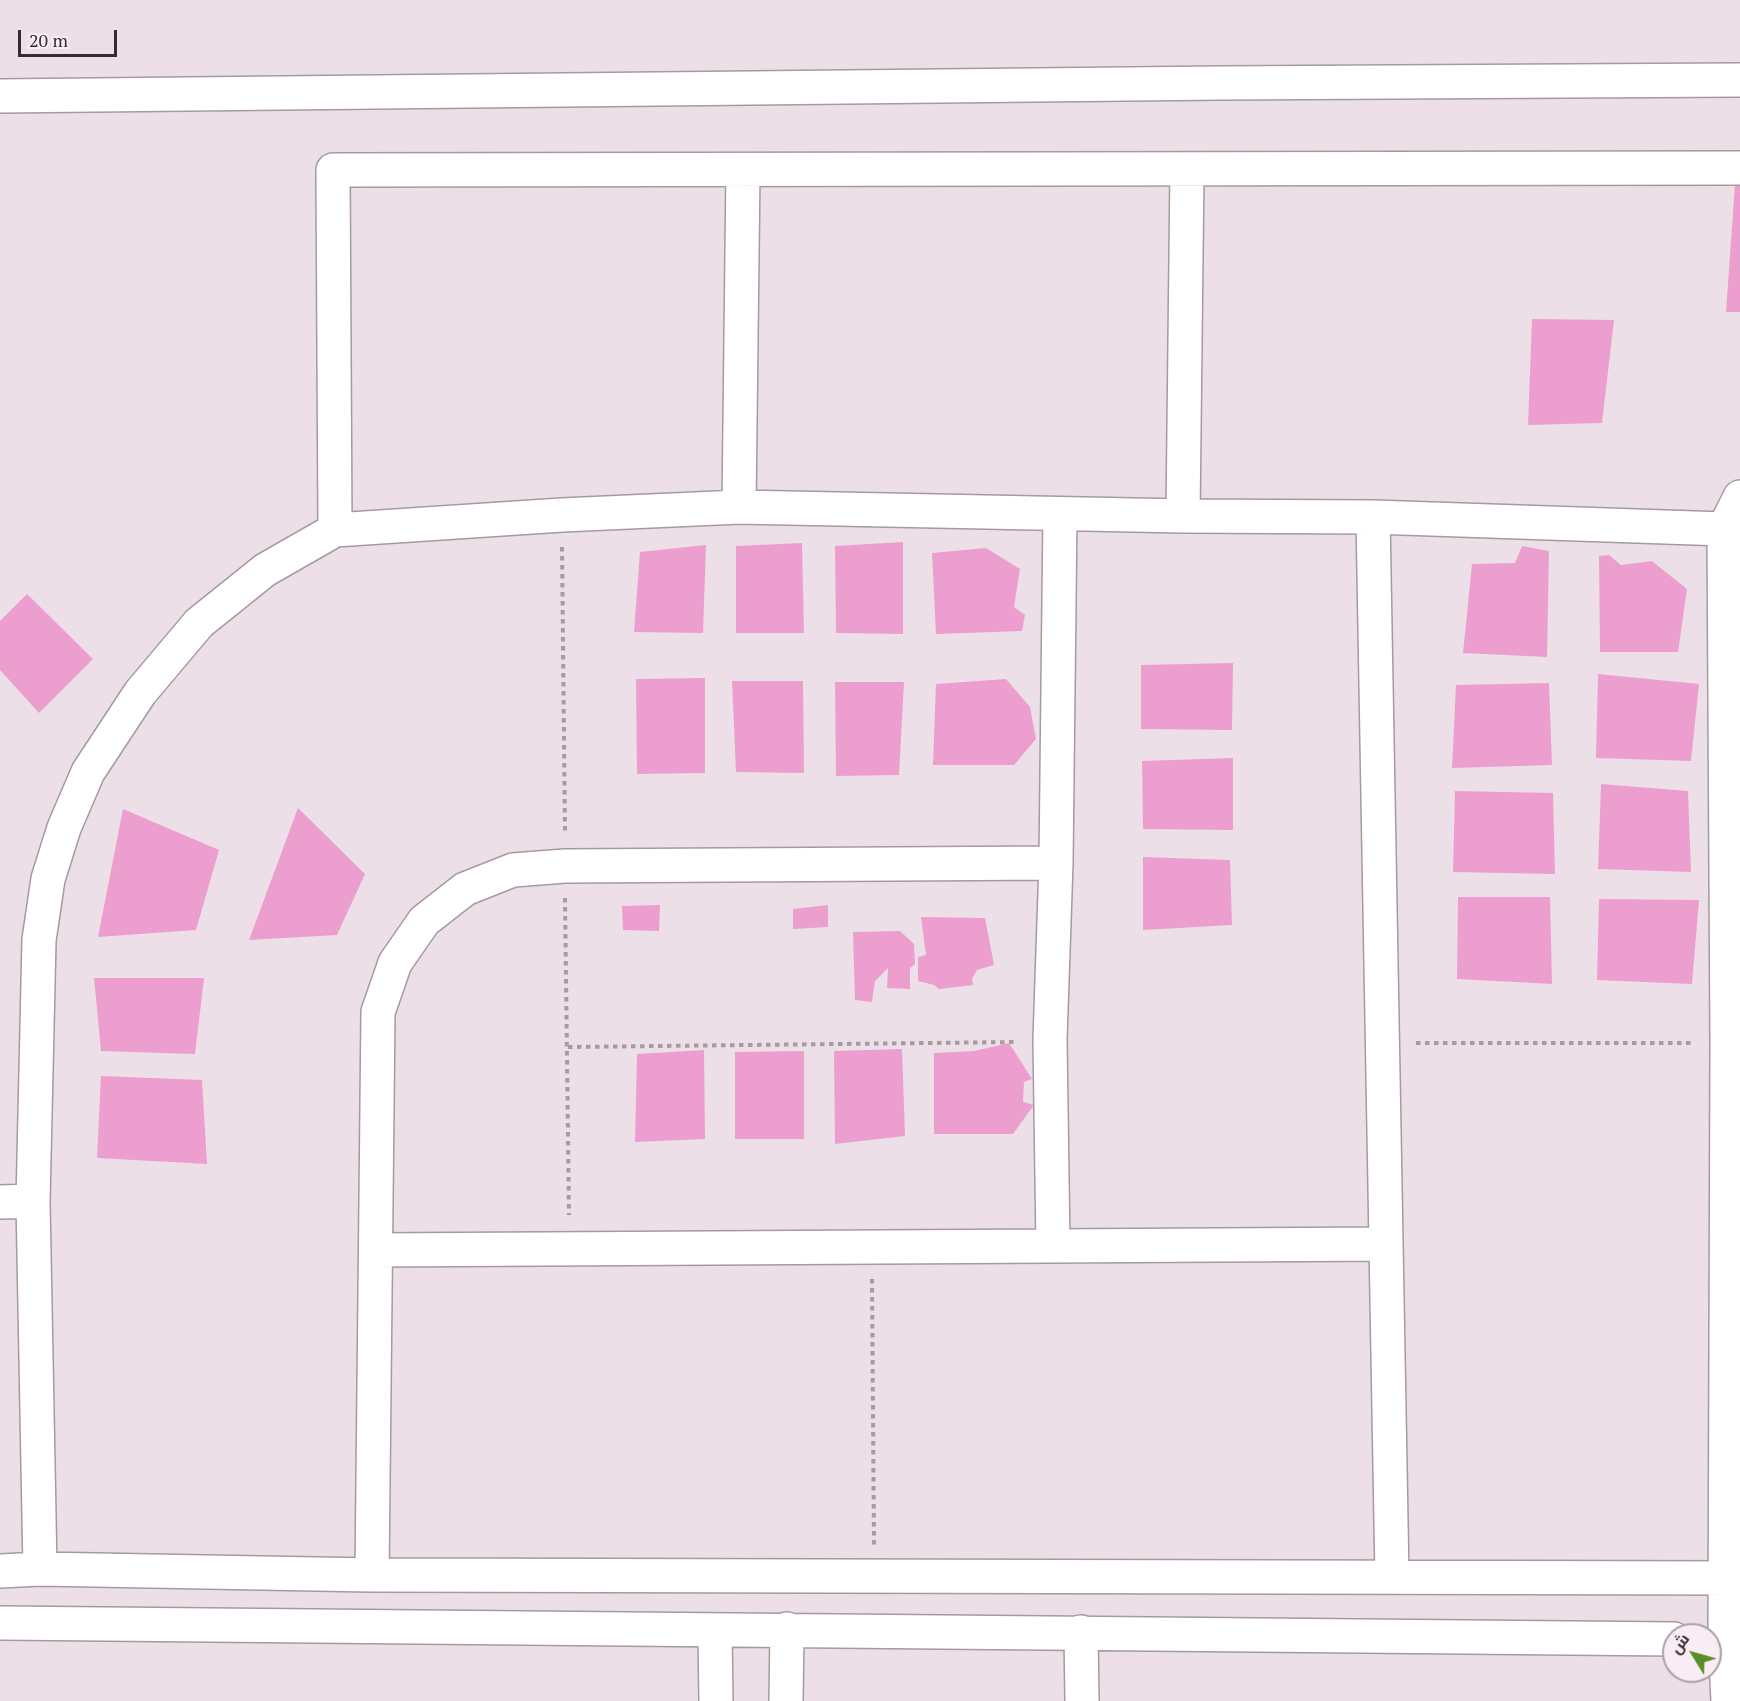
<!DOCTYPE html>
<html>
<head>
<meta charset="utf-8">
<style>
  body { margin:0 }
  #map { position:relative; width:1740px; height:1701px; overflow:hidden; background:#eddfe7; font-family:"PT Serif",Cairo,serif }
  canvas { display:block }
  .north { position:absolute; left:1662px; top:1623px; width:60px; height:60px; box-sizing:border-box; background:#faecf4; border:2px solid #aaa0a6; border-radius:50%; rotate:307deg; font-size:16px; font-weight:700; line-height:24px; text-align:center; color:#332e31 }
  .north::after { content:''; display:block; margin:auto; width:21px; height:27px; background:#5a8e26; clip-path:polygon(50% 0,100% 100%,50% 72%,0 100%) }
  .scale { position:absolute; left:18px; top:30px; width:99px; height:27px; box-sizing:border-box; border:3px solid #332e31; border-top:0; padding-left:8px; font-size:18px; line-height:21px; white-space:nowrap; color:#332e31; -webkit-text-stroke:4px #faecf4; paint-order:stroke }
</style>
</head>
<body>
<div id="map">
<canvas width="1740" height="1701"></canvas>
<div class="north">ش</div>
<div class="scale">20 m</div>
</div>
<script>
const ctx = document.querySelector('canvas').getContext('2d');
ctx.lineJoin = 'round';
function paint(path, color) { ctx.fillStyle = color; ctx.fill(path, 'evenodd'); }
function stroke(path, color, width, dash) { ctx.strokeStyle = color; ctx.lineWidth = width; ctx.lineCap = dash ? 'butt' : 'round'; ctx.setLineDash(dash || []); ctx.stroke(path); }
paint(new Path2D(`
  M1740,183v129h-14l9,-128z
  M1532,319l82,1 -12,103 -74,2z
  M903,542v92l-67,-1 -1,-87z
  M802,543l2,90h-68v-87z
  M706,545l-3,88 -69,-1 6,-80z
  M1522,546l27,5 -2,106 -84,-4 9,-89 43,-1z
  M986,548l34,21 -6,38 11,8 -3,16 -86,3 -4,-81z
  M1609,555l12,10 31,-4 35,28 -9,63h-78l-1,-96z
  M27,594l66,65 -54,54 -39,-43v-49z
  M1233,663l-1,67 -91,-1v-64z
  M1598,674l101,10 -8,77 -95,-3z
  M705,678v95l-68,1 -1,-95z
  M1006,679l24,28 6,32 -22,26h-81l3,-81z
  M732,681h71l1,92 -68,-1z
  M835,682h69l-5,93 -63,1z
  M1549,683l3,82 -100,3 4,-83z
  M1233,758v72l-90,-1 -1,-68z
  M1601,784l87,7 3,81 -93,-3z
  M1455,791l98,2 2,81 -102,-2z
  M298,808l67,66 -28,61 -88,5z
  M123,809l96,41 -23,80 -98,7z
  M1143,857l87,3 2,65 -89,5z
  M1458,897h92l2,87 -95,-5z
  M1599,899l100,1 -7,84 -95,-4z
  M660,905l-1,26 -36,-1 -1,-24z
  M828,905v22l-35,2v-20z
  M921,917l64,1 9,47 -17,5 -5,9 1,6 -34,4 -5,-4 -16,-4v-24l8,-2z
  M900,931l14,13 1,20 -5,4v21l-23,-1 1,-20 -13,13 -3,21 -17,-2 -2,-68z
  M94,978h110l-9,76 -94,-3z
  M1009,1043l23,36 -8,3 -1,20 11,3 -21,29h-79v-81l40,-2z
  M902,1049l3,87 -70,8 -1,-93z
  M704,1050l1,89 -70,3 2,-88z
  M804,1051v88h-69v-87z
  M101,1076l101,4 5,84 -110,-6z`), '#ec9fcf');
const minor = new Path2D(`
  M0,96l1222,-13 518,-3
  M739,507l4,-337
  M1183,516l4,-347
  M1373,517l19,1060
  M335,530l-2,-360 1407,-2
  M0,1202l33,-1
  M1053,1246l-3,-207 6,-176 4,-349
  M376,1250l1010,-6
  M40,1569l-7,-368 6,-261 9,-61 16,-51 24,-56 52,-79 59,-70 66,-53 70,-40 227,-15 177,-8 444,9 190,1 351,12
  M0,1571l40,-2 332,6 1368,3
  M372,1575l6,-563 17,-49 29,-42 41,-32 48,-19 52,-4 491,-3
  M0,1623l1674,16
  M715,1631l1,70
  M1081,1632l1,69
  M786,1701l1,-72
  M1728,1701l-3,-62 2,-596 -3,-514 16,-32`);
stroke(minor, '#a699a1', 36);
stroke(new Path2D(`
  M562,547l3,287
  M565,898l4,317
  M1416,1043h278
  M568,1047l449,-5
  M872,1279l2,266`), '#a59ba1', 4, [4.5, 4.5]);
stroke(minor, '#fff', 33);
</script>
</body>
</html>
